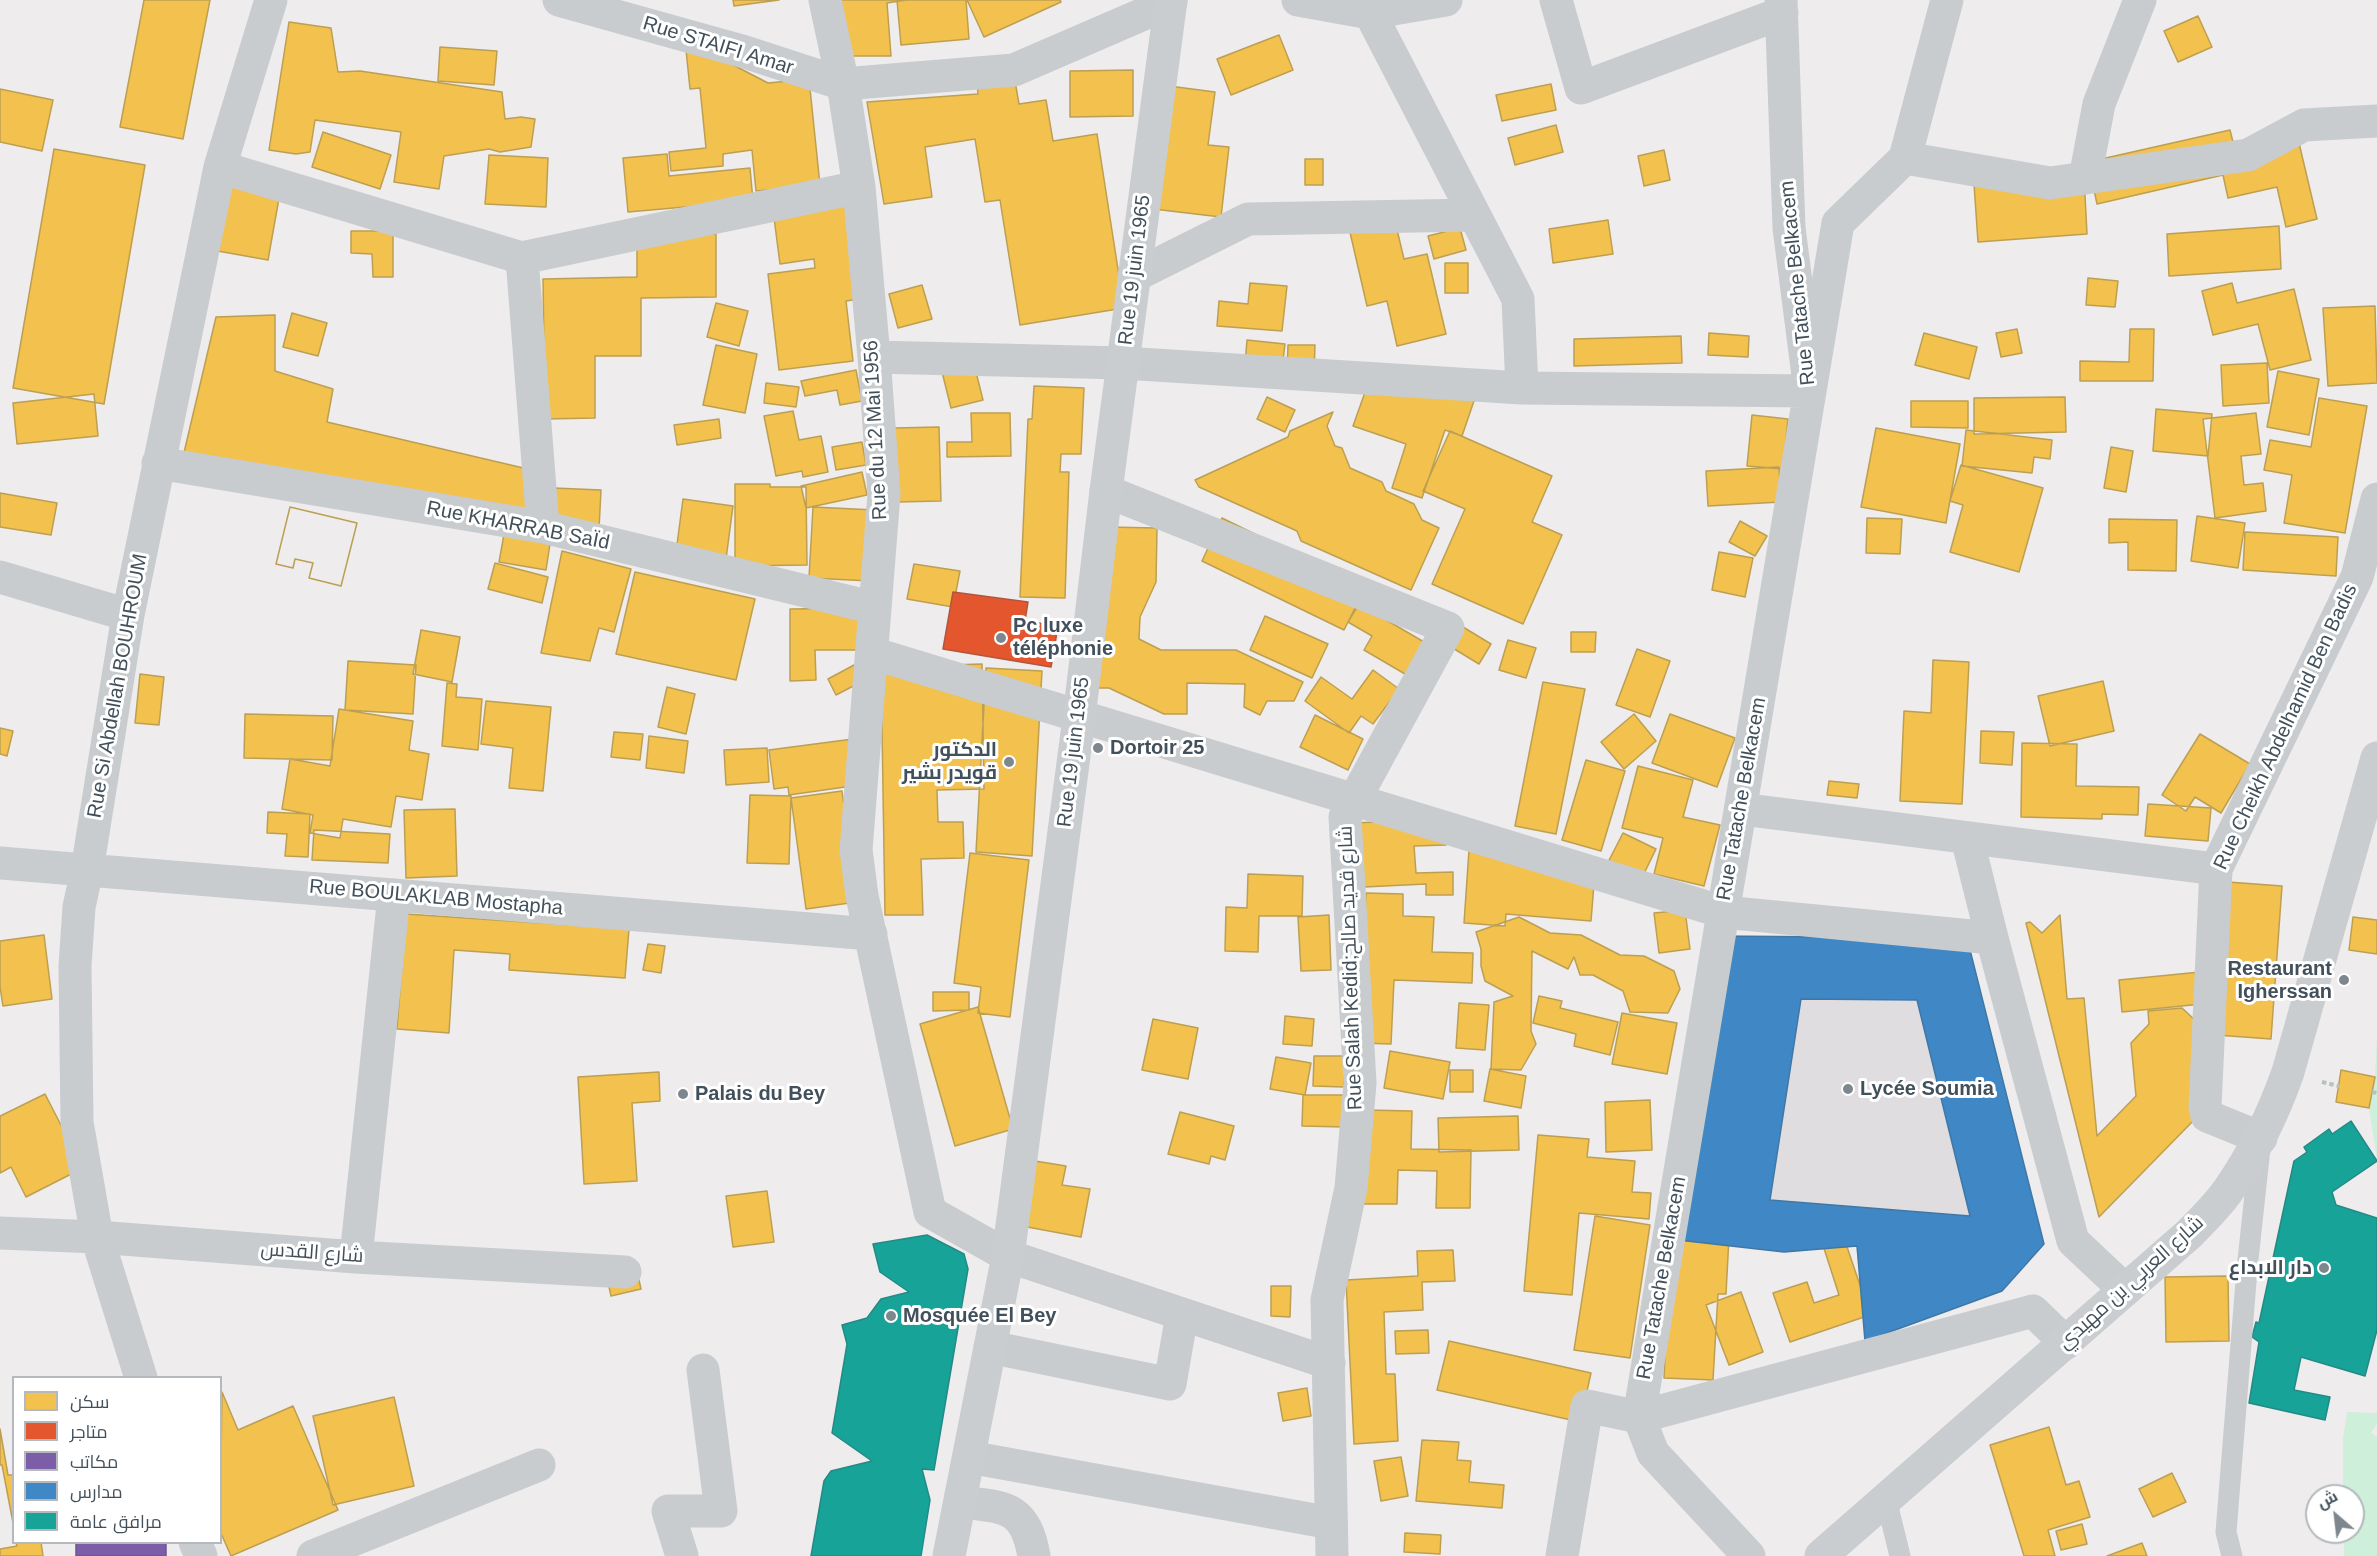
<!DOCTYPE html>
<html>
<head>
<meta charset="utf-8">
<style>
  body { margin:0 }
  #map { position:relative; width:2377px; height:1556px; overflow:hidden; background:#eeecec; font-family:Arial,Cairo,sans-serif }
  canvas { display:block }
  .legend { position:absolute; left:12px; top:1376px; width:210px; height:168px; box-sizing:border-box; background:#fff; border:2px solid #b3b9bd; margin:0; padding:8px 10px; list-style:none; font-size:18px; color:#42505b }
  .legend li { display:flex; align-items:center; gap:12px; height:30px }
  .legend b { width:30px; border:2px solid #b3b9bd }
  .north { position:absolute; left:2305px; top:1484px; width:60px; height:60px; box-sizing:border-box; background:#fff; border:2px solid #b3b9bd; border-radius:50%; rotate:332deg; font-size:16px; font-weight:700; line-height:24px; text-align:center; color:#42505b }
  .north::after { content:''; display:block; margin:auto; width:21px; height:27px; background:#7e878e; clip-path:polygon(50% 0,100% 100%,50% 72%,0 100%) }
</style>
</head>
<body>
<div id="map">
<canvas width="2377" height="1556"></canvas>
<ul class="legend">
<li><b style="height:16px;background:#f2c14e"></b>سكن</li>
<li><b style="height:16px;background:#e4572e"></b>متاجر</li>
<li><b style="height:16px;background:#7b5ea7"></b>مكاتب</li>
<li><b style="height:16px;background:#3f88c5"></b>مدارس</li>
<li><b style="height:16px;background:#17a398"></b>مرافق عامة</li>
</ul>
<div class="north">ش</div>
</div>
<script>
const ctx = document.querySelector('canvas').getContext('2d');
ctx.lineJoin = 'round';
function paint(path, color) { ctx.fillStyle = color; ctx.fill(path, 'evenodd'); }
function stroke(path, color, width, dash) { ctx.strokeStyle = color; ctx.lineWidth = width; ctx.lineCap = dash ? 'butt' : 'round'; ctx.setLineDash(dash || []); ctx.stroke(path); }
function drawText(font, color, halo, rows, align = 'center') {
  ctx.font = font + ' Arial,Cairo,sans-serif'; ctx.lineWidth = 6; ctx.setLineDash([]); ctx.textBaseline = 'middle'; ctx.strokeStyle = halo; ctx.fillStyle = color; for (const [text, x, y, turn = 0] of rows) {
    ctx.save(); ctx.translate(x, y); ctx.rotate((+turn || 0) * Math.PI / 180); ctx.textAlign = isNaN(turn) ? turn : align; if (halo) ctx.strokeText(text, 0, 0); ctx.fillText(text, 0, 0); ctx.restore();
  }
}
paint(new Path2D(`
  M1713,936l254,2 77,306 -42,47 -136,50 -9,-95 -188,-7z`), '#dfdddf');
paint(new Path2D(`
  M2377,1040v119l-8,-51 6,-31z
  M2347,1412l30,1v10l-6,10 6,4v119h-33v-24h9v-36h-10v-57z`), '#ceefd9');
const homes = new Path2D(`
  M144,0h66l-27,139 -63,-12z
  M733,0h46l-45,6z
  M840,0h66l-19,3 4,53h-42z
  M897,0h69l3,39 -68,6z
  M967,0h93l1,2 -77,35z
  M2198,16l14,31 -34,15 -14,-31z
  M289,22l42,6 7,44 22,-1 142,21 3,27 16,-2 14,2 -4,28 -31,5 -11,-3 -45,7 -5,33 -45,-7 7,-50 -86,-12 -5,32 -14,2 -27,-4z
  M1279,35l14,35 -62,25 -14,-36z
  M685,40l83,43 41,-4 11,106 -64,6 -4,-41 -29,4v12l-52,5 -2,-19 37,-4 -6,-60 -10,1z
  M440,47l57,4 -3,34 -56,-4z
  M1133,70v46l-63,1v-46z
  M1015,81l4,23 27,-4 7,41 44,-7 27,174 -104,17 -20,-125 -15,2 -10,-63 -50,8 7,50 -48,7 -17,-102 111,-8 -1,-10z
  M1551,84l5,26 -54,11 -6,-26z
  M1169,86l46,6 -7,53 21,2 -8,70 -68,-8z
  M0,89l53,11 -11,51 -42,-9z
  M1556,125l7,27 -48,13 -7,-27z
  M2230,130l7,28 62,-15 18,76 -31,8 -9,-40 -49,11 -5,-23 -126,29 -9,-42z
  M323,132l68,23 -11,34 -68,-22z
  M54,149l91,16 -41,239 -91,-16z
  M1664,150l6,30 -26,6 -6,-30z
  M667,154l2,22 81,-8 3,33 -125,11 -5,-54z
  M489,155l59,3 -2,49 -61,-3z
  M1305,159h18v26h-18z
  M2084,176l3,58 -109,8 -4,-58z
  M225,177l56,10 -13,73 -56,-10z
  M853,200l12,98 -19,3 7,60 -74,9 -11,-96 47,-6 -1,-9 -34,5 -7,-54z
  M1394,217l10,42 23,-5 19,80 -49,12 -10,-45 -20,5 -18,-78z
  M1608,220l5,34 -60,9 -4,-34z
  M2279,226l2,43 -112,7 -2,-42z
  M1460,228l6,22 -32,9 -6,-23z
  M351,231h42v46h-20l-1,-23 -21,-1z
  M716,234v63l-75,1v58h-46v62l-50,1 -2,-140 94,-2v-41z
  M1445,263h23v30h-23z
  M2088,278l30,3 -3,26 -29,-2z
  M1250,283l37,3 -5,45 -65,-5 2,-25 29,3z
  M2232,283l5,20 57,-14 17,71 -41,10 -12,-46 -45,11 -11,-44z
  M922,285l10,34 -34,9 -9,-34z
  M716,303l32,8 -9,35 -32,-9z
  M2375,306l2,77 -49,3 -5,-78z
  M292,313l35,10 -9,33 -35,-9z
  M275,315v56l58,18 -6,33 205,48 -7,42 -343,-51 34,-144z
  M2017,329l5,24 -21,4 -5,-24z
  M2130,329h24l-1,52h-73v-20l49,1z
  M1709,333l40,3 -1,21 -40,-2z
  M1924,333l53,14 -8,32 -54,-14z
  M1681,336l1,27 -108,3v-27z
  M1247,340l38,4 -3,24 -37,-4z
  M716,345l41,9 -12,59 -42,-8z
  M1288,345h27l-1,28 -27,-1z
  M973,360l10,40 -32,8 -10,-40z
  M2267,363l2,40 -46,3 -2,-41z
  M1375,364l100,34 -13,38 -17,-6 -23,68 -30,-10 14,-44 -53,-18z
  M856,370l6,31 -22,4 -3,-15 -32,6 -4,-15z
  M2278,371l41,8 -10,56 -42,-8z
  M766,383l33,4 -3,20 -32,-4z
  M1034,386l50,2 -3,66h-20l-1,18h9l-4,126 -45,-1 8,-178h4z
  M94,394l4,42 -81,8 -4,-41z
  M1267,397l28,13 -10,22 -28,-13z
  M2065,397l1,35 -92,2v-36z
  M2319,398l48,8 -22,127 -61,-10 8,-48 -28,-5 6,-30 41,7z
  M1911,401h57v27l-57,-1z
  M2156,409l56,5 -4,42 -55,-5z
  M793,411l6,29 22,-4 7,36 -25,5 -1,-6 -26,5 -12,-60z
  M1333,412l-6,14 8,20 7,2 8,20 32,14 4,9 28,13 8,16 17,8 -28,62 -110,-49 -4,-10 -98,-44 -4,-7 93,-43 2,-6z
  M971,413h39l1,43 -64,1v-15h25z
  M2256,413l5,41 -20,2 3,29 19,-2 3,28 -51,7 -12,-99z
  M1752,415l36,4 -5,50 -36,-3z
  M719,419l2,19 -44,7 -3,-20z
  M939,427l2,74 -45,1 -2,-74z
  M1876,428l84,16 -14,79 -85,-16z
  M1966,430l86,10 -2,19 -16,-2 -2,16 -70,-7z
  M1450,431l102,45 -20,46 30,13 -39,89 -91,-40 33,-75 -42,-18z
  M862,442l4,23 -30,5 -4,-23z
  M2111,447l22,4 -7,41 -22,-4z
  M1961,465l82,23 -24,84 -69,-20 13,-47 -13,-4z
  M1779,467l2,35 -73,4 -2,-35z
  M862,472l5,23 -61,13 -5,-22z
  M735,484h35v3h36l1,78 -72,1z
  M554,488l47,2 -2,39 -47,-2z
  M0,493l57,10 -6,32 -51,-8z
  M683,499l50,7 -7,53 -50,-7z
  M290,507l67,16 -16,63 -32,-8 4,-15 -18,-4 -2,9 -17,-4z
  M290,507l67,16 -16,63 -32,-8 4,-15 -18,-4 -2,9 -17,-4z
  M813,507l62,3 -4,71 -62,-3z
  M2197,516l48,7 -7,45 -47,-7z
  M1222,518l143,70 -21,42 -142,-69z
  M1867,518l35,1 -2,35 -34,-1z
  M2109,519l68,1 -1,51 -48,-1v-28l-19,1z
  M1740,521l27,15 -12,20 -26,-14z
  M506,523l46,8 -6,39 -47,-8z
  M1107,527l50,1 -1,54 -16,35 -1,22 22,11h75l67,32 -9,19h-27l-7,14 -16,-8 1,-23 -58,-1v31h-23l-55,-26h-16z
  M2245,532l93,5 -2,39 -93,-6z
  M562,551l69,18 -17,63 -15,-4 -9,33 -49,-8z
  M1719,552l34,6 -8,39 -33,-7z
  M495,563l53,14 -6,26 -54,-14z
  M914,564l46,7 -7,36 -46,-8z
  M635,572l120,27 -19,81 -120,-26z
  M1359,604l65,38 -19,32 -41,-24 8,-14 -24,-14z
  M865,608l-1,42h-49l1,30 -26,1v-72z
  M1265,616l63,28 -16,34 -62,-28z
  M1463,627l28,17 -12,20 -28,-17z
  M421,630l39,7 -8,45 -39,-8z
  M1571,632h25l-1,20h-24z
  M1508,640l28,8 -10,30 -27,-8z
  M1637,649l33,12 -20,56 -34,-12z
  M1933,660l36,2 -7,142 -62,-3 4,-90 27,2z
  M348,661l68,4 -3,49 -68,-4z
  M982,664l2,125 -47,1 1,32h25l1,36 -43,1 2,56h-38l-4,-248z
  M854,665l9,16 -27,14 -8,-16z
  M986,668l56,3 -10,185 -56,-4z
  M1373,670l26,19 -26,35 -12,-8 -12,17 -44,-32 16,-24 31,22z
  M140,674l24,3 -5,48 -24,-2z
  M2103,681l11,50 -64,15 -12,-50z
  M1543,682l42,7 -29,145 -41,-8z
  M447,683l10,1 -1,13 26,2 -4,51 -36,-4z
  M667,687l28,7 -9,40 -28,-7z
  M486,701l65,6 -8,84 -34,-3 4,-40 -32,-4z
  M339,709l74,12 -4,29 20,4 -7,46 -26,-4 -5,31 -48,-8 -3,19 -30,-5 3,-18 -31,-6 8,-50 40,7z
  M245,714l88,2 -1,44 -88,-2z
  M1634,714l22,27 -32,28 -23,-27z
  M1670,714l65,24 -18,49 -65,-24z
  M1315,715l48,24 -15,31 -48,-23z
  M0,728l13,3 -6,25 -7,-2z
  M1981,731l33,1 -2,33 -32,-2z
  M614,732l29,2 -3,26 -29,-3z
  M2200,734l50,30 -29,49 -26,-16 -9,14 -24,-16z
  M649,736l39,5 -4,32 -38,-5z
  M853,739l6,46 -70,10 -1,-8 -14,2 -5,-39z
  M2022,743l55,1 -1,42 63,1 -1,28 -36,-1v5l-81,-2z
  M767,748l2,34 -43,3 -2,-35z
  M1586,760l39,11 -24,80 -39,-11z
  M1638,766l55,14 -10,37 37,8 -16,61 -50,-12 9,-36 -41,-10z
  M1829,781l30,3 -2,14 -30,-3z
  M842,791l15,111 -51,7 -15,-111z
  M750,795l41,1 -2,68 -42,-1z
  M2148,804l63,4 -3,33 -63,-5z
  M455,809l2,67 -51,2 -2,-68z
  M268,812l42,2 -2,43 -23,-1 2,-22 -20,-1z
  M1445,820l1,25 -32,1 2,27 37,-1v23h-27v-11l-62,3 -16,-64z
  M314,830l76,4 -2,29 -76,-3z
  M1623,833l33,16 -18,37 -34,-16z
  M1469,850l127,9 -5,62 -85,-7 -1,12 -41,-3z
  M970,853l59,7 -19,157 -32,-4 3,-26 -27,-4z
  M1248,874l55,2 -1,40h-43l-1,36 -33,-1 1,-44 21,1z
  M2228,882l54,4 -11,153 -55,-4z
  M1366,893l37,1v22l31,1 -2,35 41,1 -1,30 -78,-3 -3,64 -31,-1z
  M1685,910l5,39 -31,4 -5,-40z
  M406,914l223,15 -4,49 -116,-8 1,-16 -56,-4 -5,83 -52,-4z
  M1329,915l2,55 -30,1 -3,-54z
  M2060,915l7,84 17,-1 13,138 39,-40 -5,-53 18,-19 -1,-13 34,-3 15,14 -3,98 -95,97 -73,-294 4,-1 12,11z
  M1519,917l31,16 31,2 39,20 24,1 30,15 6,18 -12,24 -38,-1 -7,-21 -30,-16h-13l-6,-18 -6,12 -36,-18 -1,80 5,13 -15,26 -30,-1 3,-67 19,-6 -28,-15 -4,-15v-17l-5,-17z
  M2353,917l24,3v34l-28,-4z
  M44,935l8,64 -49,7 -3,-19v-46z
  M648,944l17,2 -4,27 -18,-3z
  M2200,972l2,32 -80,8 -3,-32z
  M933,992h36v18l-36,1z
  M1539,996l23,5 -2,7 58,14 -8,33 -36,-9 2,-12 -43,-11z
  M1459,1003l30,2 -4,45 -29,-2z
  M978,1007l35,122 -58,17 -35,-122z
  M1622,1013l55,10 -10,51 -55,-10z
  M1285,1016l29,3 -2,27 -29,-2z
  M1153,1019l45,9 -10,51 -46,-9z
  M1390,1051l60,11 -7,37 -59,-11z
  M1314,1056h30v31l-31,-1z
  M1276,1057l35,6 -6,32 -35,-6z
  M1490,1069l36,7 -5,32 -37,-7z
  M1450,1070h23v22h-23z
  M2341,1070l34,7 -6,31 -33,-6z
  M659,1072l1,29 -28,2 5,78 -53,3 -6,-107z
  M45,1094l38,74 -57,29 -15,-30 -11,6v-57z
  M1303,1095h43l-1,32 -43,-1z
  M1650,1100l2,50 -46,2 -1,-50z
  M1366,1110l46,1 -1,38 60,1 -1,58h-34l1,-37 -39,-1 -1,34h-33z
  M1180,1112l54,14 -9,34 -14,-4 -2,8 -41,-10z
  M1518,1116l1,34 -80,2 -1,-34z
  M1538,1135l51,4 -2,18 48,4 -3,31 19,1 -2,26 -70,-6 -7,82 -48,-4z
  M1035,1161l31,5 -4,19 28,4 -9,48 -59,-11z
  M767,1191l7,51 -41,5 -7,-51z
  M1595,1216l55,9 -20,133 -56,-8z
  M1841,1229l29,86 -80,27 -17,-49 34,-11 7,21 25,-8 -19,-59z
  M1671,1235l58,2 -3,57h-8l-5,86 -49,-2z
  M1453,1250l2,31 -33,1 1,28 -39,2 2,62h9l3,67 -44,3 -8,-164 72,-4 -1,-25z
  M637,1271l4,18 -30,7 -4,-18z
  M2228,1276l1,65 -63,1 -1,-65z
  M1271,1286h20l-1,31 -19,-1z
  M1741,1292l22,60 -34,13 -23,-60z
  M1428,1330l1,23 -33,1 -1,-23z
  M1449,1341l142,32 -11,49 -143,-32z
  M1307,1388l4,28 -28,5 -5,-28z
  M222,1392l16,38 55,-24 45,104 -107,46 -11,-25z
  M394,1397l20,89 -81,19 -20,-89z
  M2049,1427l17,58 13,-4 11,36 -42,13 7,26h-31l-34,-111z
  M0,1429l8,46h6v53l-12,-63h-2z
  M1422,1440l37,2 -2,18 14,1 -2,21 35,3 -2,23 -86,-7z
  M1401,1457l7,39 -27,5 -7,-40z
  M2172,1473l14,29 -33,15 -14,-28z
  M2082,1524l5,20 -26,6 -5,-19z
  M1405,1533l36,2 -1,19 -36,-2z
  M16,1542h25l2,14h-43v-7l17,-3z
  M2142,1543l5,13h-40z`);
paint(homes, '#f2c14e');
stroke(homes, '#bd9f52', 1.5);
const shops = new Path2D(`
  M953,592l75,10 -3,19 33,5 -7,41 -108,-18z`);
paint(shops, '#e4572e');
stroke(shops, '#b3553c', 1.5);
const offices = new Path2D(`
  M76,1542h90v14h-90z`);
paint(offices, '#7b5ea7');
stroke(offices, '#6a5a90', 1.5);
const schools = new Path2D(`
  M1713,936l254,2 77,306 -42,47 -137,50 -8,-95 -73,6 -115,-13zM1801,999l116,1 53,216 -200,-16z`);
paint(schools, '#3f88c5');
stroke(schools, '#4077a5', 1.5);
const public = new Path2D(`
  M2351,1121l26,40 -45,31 4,13 41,13v112l-12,46 -64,-19 -7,33 36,7 -5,23 -76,-17 10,-61 -7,-5 4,-15 3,1 35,-162 13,-9 -3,-5 25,-18 3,5z
  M927,1235l37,19 4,15 -34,201 -12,-1 8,31 -9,56h-110l13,-75 7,-10 41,-10 -40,-28 15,-89 -5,-19 25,-7 14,-19 28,-7 -29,-20 -7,-28z`);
paint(public, '#17a398');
stroke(public, '#248a86', 1.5);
stroke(new Path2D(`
  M2322,1082l17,4
  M2372,1092l5,1`), '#b4c3be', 4, [4.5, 3]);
stroke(new Path2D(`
  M1886,1499l14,57
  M2232,1556l-6,-24 21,-263 13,-121`), '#c8ccce', 21);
stroke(new Path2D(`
  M559,0l186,52 98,32 171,-14 157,-68 -1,-2
  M825,0l18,84 16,103 15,170 10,137 -28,356 6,46 68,316 78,44 174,58
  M1298,0l72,13 76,-13
  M1369,0l1,13 148,286 4,89
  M1556,0l25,88 201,-75
  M1905,158l42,-158
  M220,167l302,91 337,-71
  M2085,178l14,-74 41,-104
  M522,258l21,269
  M1134,276l114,-57 225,-4
  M874,357l249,6 399,25 288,3 28,-168 67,-65 145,25 198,-28 56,-30 73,-4
  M158,463l385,64 332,81
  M1106,491l342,137 -103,189 15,266 -9,105 -24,112 5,256
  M0,577l128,38
  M872,653l851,259 269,26 81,303 52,49
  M1741,809l475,60
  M1967,838l25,100
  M0,863l871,71
  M2261,1138l-54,-22 -2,-9 11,-238 141,-292 20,-78
  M0,1233l97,4 259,20 269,15
  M356,1257l38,-362
  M990,1347l180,37 12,-70 147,49
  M141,1378l-44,-141 -20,-115 -2,-156 4,-59 8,-37 41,-255 92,-448 51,-167
  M969,1457l362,66
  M960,1502c44,5 65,3 74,54
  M195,1542l6,14
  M313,1556l226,-91
  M682,1556l-14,-45h53l-18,-141
  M1562,1556l25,-150 52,11 394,-106 33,32
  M1749,1556l-96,-103 -14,-36 171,-1026 -21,-163 -8,-228`), '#c8ccce', 33);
stroke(new Path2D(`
  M949,1556l59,-300 71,-538 27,-227 65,-491
  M1821,1556l368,-322c13,-13 27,-27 38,-42 26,-37 46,-77 61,-120l89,-314`), '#c9cdd0', 33);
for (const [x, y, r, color] of [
  [1001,638,6,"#7e878e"],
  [1098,748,6,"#7e878e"],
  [1009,762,6,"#7e878e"],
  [2344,980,6,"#7e878e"],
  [1848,1089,6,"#7e878e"],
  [683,1094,6,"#7e878e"],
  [2324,1268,6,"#7e878e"],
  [891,1316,6,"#7e878e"]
]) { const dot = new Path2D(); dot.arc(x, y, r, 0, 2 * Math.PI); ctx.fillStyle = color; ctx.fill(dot); stroke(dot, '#fff', 2); }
drawText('20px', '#42505b', '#fff', [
  ["Rue STAIFI Amar",718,46,17],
  ["Rue 19 juin 1965",1135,270,-83],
  ["Rue Tatache Belkacem",1798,283,-96],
  ["Rue du 12 Mai 1956",876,430,-93],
  ["Rue KHARRAB SaÏd",518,526,11],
  ["Rue Si Abdellah BOUHROUM",118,686,-80],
  ["Rue Cheikh Abdelhamid Ben Badis",2286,727,-65],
  ["Rue 19 juin 1965",1074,752,-83],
  ["Rue Tatache Belkacem",1742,799,-80],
  ["Rue BOULAKLAB Mostapha",436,898,5],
  ["Rue Salah Kedid;شارع قديد صالح",1351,968,-92],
  ["شارع القدس",312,1253,4],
  ["Rue Tatache Belkacem",1662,1278,-80],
  ["شارع العربي بن مهيدي",2131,1283,-42]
]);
drawText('bold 20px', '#42505b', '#fff', [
  ["Pc luxe",1013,626],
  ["téléphonie",1013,649],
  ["Dortoir 25",1110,748],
  ["الدكتور",997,750,"right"],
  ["قويدر بشير",997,773,"right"],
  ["Restaurant",2332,969,"right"],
  ["Igherssan",2332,992,"right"],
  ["Lycée Soumia",1860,1089],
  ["Palais du Bey",695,1094],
  ["دار الابداع",2312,1268,"right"],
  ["Mosquée El Bey",903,1316]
], 'left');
</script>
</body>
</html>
